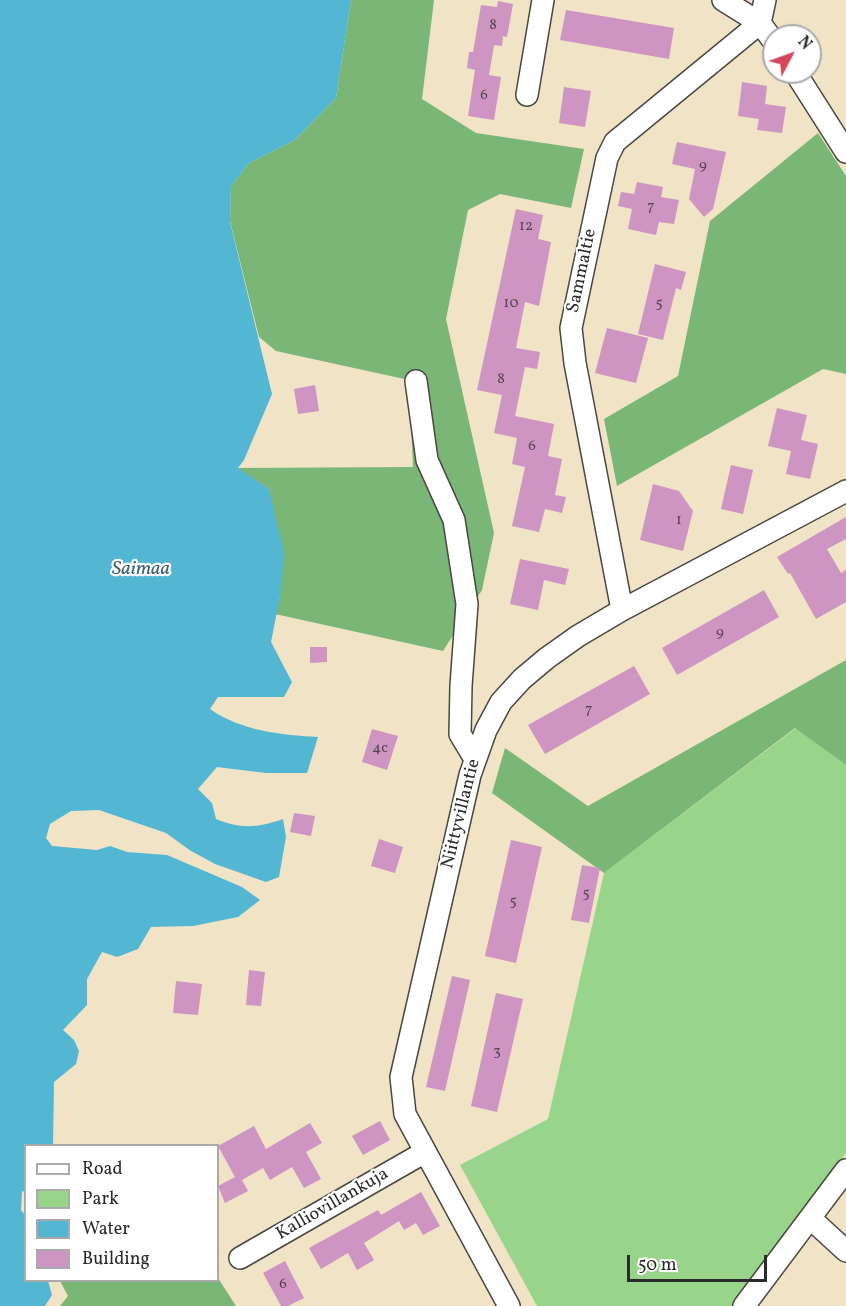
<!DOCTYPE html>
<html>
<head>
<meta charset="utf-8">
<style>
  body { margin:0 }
  #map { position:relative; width:846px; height:1306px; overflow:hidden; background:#f0e3c6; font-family:Vollkorn,serif }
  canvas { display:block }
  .legend { position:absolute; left:24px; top:1144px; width:195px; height:138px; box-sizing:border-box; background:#fff; border:2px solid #aaa; margin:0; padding:8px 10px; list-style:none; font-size:18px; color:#2b2b2b }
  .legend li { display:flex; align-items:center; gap:12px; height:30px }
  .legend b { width:30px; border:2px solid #aaa }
  .north { position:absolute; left:762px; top:24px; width:60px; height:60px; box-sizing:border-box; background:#fff; border:2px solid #aaa; border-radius:50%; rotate:49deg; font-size:16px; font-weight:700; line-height:24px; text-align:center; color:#2b2b2b }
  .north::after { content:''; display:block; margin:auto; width:21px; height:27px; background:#d1495b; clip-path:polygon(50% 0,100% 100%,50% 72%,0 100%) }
  .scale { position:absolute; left:627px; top:1255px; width:140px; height:27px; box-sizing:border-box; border:3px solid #2b2b2b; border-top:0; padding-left:8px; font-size:18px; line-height:21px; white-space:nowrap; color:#2b2b2b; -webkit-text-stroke:4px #fff; paint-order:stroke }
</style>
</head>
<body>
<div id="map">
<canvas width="846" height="1306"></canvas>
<ul class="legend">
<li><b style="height:8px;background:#fff"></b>Road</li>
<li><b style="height:16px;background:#98d58a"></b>Park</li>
<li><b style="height:16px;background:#53b6d2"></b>Water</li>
<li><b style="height:16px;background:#ce94c2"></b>Building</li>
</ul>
<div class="north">N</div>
<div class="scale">50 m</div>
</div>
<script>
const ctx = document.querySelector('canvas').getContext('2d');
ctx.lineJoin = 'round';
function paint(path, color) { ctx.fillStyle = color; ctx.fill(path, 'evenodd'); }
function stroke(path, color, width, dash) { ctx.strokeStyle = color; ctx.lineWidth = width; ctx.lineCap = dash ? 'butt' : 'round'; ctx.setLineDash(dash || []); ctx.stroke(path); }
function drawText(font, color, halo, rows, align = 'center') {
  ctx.font = font + ' Vollkorn,serif'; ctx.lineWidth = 4.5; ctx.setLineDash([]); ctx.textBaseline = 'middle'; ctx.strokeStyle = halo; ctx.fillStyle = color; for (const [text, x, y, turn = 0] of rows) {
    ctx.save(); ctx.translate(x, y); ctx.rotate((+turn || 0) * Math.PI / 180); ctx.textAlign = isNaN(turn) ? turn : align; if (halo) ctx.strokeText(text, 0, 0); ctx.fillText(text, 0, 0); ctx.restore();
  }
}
paint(new Path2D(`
  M796,728l50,37v388l-113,153h-196l-77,-141 88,-46 56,-246z`), '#98d58a');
paint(new Path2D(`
  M351,0h83l-12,99 54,34 108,16 -13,59 -71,-14 -32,16 -22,109 48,214 -12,57 -39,61 -168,-37 5,-17 -11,-108 -32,-21 176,-1 -4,-87 -133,-29 -17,-14 -29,-116 1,-35 18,-23 46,-23 41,-42z
  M818,133l28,43v198l-23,-5 -206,117 -13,-67 74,-43 32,-155z
  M846,660v105l-51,-37 -191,145 -112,-80 13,-45 83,58z
  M218,1278l18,28h-176l8,-10 -8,-15 158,-1z`), '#7ab676');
paint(new Path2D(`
  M0,0h351l-15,98 -41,42 -46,23 -18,23 -1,36 42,172 -28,66 -6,8 31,21 15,64 -4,44 -9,45 21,40 -8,15h-66l-8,12c31,22 72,26 108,28l-11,36h-41l-49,-6 -19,22 14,14 4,16c25,10 42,9 67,0l3,18 -7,40 -13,5 -51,-18 -24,-13 -25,-18 -67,-23 -28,1 -21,13 -4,14 6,8 45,4 13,-4 17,6 40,3 75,32 18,13 -22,17 -45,9 -42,1 -13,22 -21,8 -15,-5 -15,27v26l-24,25 11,10 5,11 -3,13 -22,18 -1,63 -27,1 -1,46 -3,-1 -1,19 4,5 1,65 22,1 4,14 -7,11h-45z`), '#53b6d2');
paint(new Path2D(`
  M498,1l15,3 -6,33 -4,-1 -1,10 -8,-1 -5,30 12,2 -7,43 -26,-4 7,-46 -8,-2 2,-16h4l8,-47 16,2z
  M566,10l108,18 -5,31 -109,-19z
  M742,82l25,4 -2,18 21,3 -4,26 -25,-3 2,-11 -21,-3z
  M564,87l27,4 -6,36 -26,-4z
  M677,142l49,10 -13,57 -9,8 -15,-18 6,-30 -23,-5z
  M637,182l26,5 -2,10 18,3 -5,24 -15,-2 -3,13 -28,-6 4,-20 -14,-3 3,-14 13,2z
  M516,209l27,6 -5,24 13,3 -12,64 -14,-4 -9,46 24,4 -3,17 -12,-2 -10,49 39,8 -6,32 14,3 -7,36 11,2 -4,16 -17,-4 -6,23 -27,-6 13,-59 -13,-3 5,-26 -23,-5 8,-38 -25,-5z
  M655,264l31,8 -5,18 -5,-2 -13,52 -25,-6z
  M607,328l41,10 -12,45 -41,-10z
  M315,385l4,26 -21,3 -4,-25z
  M777,408l30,7 -6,25 17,4 -8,35 -24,-5 5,-23 -23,-5z
  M731,465l22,5 -10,44 -22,-5z
  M653,484l26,7 14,20 -10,40 -43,-11z
  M846,517v22l-19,10 14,24 5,-3v32l-30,17 -26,-46 -2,1 -11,-17z
  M520,559l49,10 -4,16 -21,-5 -6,30 -28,-6z
  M764,590l15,27 -102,58 -15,-27z
  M310,647h17v15l-17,1z
  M634,666l16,28 -105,60 -17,-29z
  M372,729l26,7 -11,34 -25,-8z
  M294,813l21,3 -4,20 -21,-4z
  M379,839l24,8 -8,26 -24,-7z
  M511,840l31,7 -26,116 -31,-7z
  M582,865l18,3 -11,55 -18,-3z
  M249,970l16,2 -4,34 -15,-1z
  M452,976l18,4 -25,111 -19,-4z
  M176,981l26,3 -4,31 -25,-2z
  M496,993l27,6 -26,113 -26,-6z
  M380,1121l10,19 -27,15 -11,-19z
  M310,1123l12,20 -16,9 15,27 -17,9 -12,-21 -22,13 -7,-12 -21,12 6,11 -23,12 -7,-17 17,-9 -17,-31 36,-20 12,23z
  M421,1192l19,34 -17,9 -7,-12 -12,7 -5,-9 -35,22 10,17 -17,10 -9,-17 -27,16 -12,-21 69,-38 3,5z
  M285,1261l19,37 -16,8h-7l-18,-33z`), '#ce94c2');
const minor = new Path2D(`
  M723,0l37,23 14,19
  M795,72l51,80
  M527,95l16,-95
  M416,381l11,79 27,60 13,84 -6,82 -1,48 15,25
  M622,610l-47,-247 -4,-35 36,-170 8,-16 145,-119 5,-23
  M810,1218l36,33
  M240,1258l185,-106
  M509,1306l-104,-192 -4,-37 69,-302 16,-45 15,-28 21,-23 25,-21 31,-22 44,-26 224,-119
  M744,1306l102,-136`);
stroke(minor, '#494742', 24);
stroke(minor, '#fff', 21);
drawText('15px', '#544551', null, [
  ["8",493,26],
  ["6",484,96],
  ["9",703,166],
  ["7",651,207],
  ["12",526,227],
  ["10",511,304],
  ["5",659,304],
  ["8",501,380],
  ["6",532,447],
  ["1",679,521],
  ["9",720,633],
  ["7",589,710],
  ["4c",380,749],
  ["5",586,894],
  ["5",513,902],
  ["3",497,1052],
  ["6",283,1285]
]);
drawText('18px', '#2b2b2b', '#fff', [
  ["Sammaltie",583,271,-78],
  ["Niittyvillantie",462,814,-76],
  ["Kalliovillankuja",333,1205,-30]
]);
drawText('italic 20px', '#3b636e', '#fff', [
  ["Saimaa",141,570]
]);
</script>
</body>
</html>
